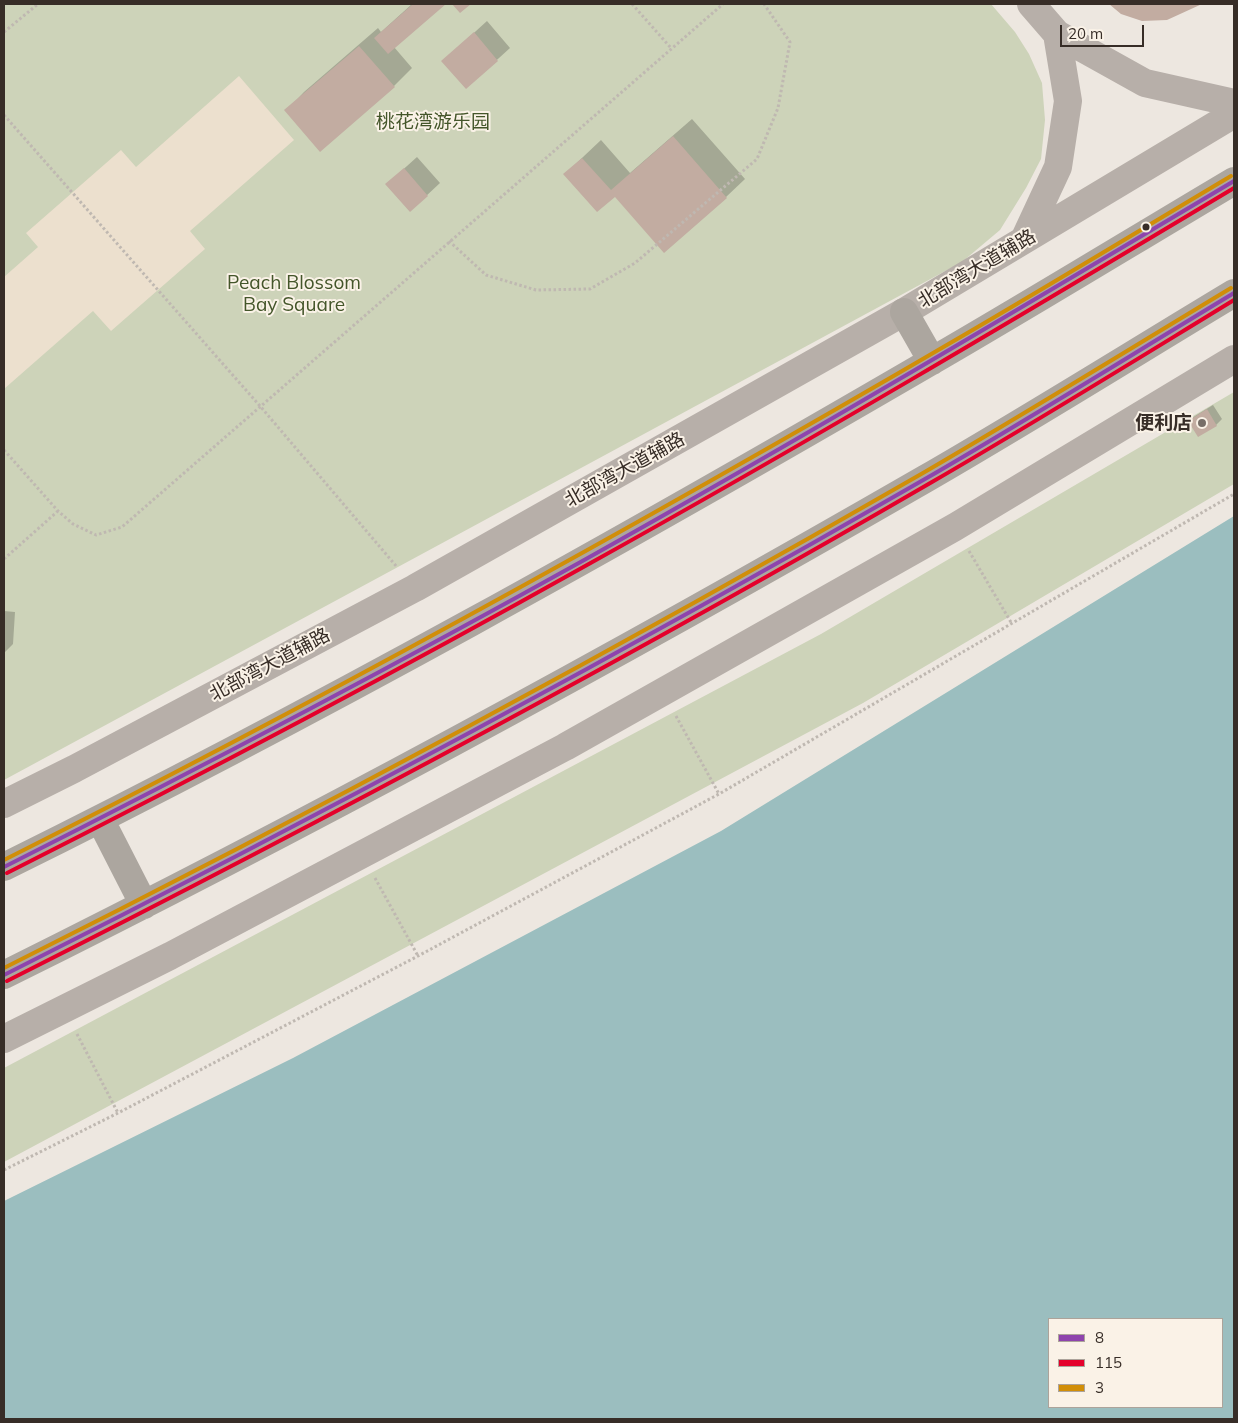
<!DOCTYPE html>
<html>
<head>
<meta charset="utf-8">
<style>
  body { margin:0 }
  #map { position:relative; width:1238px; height:1423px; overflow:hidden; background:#ede7e0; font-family:Mulish,sans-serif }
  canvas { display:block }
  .frame { position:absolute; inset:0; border:5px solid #372d27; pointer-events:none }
  .legend { position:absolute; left:1048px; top:1318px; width:175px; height:90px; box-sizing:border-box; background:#faf2e7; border:1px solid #aca39a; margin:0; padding:6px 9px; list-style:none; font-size:15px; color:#372d27 }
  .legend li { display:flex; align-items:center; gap:10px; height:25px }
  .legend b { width:25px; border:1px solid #aca39a }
  .scale { position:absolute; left:1060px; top:25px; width:84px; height:22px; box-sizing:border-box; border:2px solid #372d27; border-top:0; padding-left:6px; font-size:15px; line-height:18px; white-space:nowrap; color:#372d27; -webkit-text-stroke:4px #faf2e7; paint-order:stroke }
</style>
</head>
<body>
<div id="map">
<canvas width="1238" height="1423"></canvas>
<div class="frame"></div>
<ul class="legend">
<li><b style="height:6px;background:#8e44ad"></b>8</li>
<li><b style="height:6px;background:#e4002b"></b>115</li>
<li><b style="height:6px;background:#d18e08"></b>3</li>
</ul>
<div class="scale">20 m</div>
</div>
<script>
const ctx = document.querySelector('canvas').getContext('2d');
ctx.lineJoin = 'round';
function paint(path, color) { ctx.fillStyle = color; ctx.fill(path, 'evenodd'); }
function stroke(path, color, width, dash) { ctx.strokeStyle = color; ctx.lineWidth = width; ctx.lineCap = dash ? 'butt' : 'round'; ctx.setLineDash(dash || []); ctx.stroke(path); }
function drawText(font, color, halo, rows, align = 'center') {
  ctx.font = font + ' Mulish,"Noto Sans SC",sans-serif'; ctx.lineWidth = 4; ctx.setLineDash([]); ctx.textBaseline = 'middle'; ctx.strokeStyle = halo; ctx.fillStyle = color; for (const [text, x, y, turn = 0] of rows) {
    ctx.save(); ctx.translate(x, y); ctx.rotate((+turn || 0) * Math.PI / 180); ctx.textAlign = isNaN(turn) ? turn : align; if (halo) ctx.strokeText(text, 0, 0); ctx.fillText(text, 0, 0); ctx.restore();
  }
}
paint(new Path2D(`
  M4,4h987l24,28 14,22 13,29 3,37 -4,39 -15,29 -26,42 -38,32 -958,518z
  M1234,392v92l-371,219 -859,459v-94l817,-434z`), '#cdd3b9');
paint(new Path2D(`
  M239,76l55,64 -104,91 15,18 -94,82 -18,-20 -89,78v-112l34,-30 -12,-14 95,-83 15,17z`), '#ece0ce');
paint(new Path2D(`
  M1234,516v903h-1230v-218l289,-143 428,-227zM1049,1319h173v88h-173z`), '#9bbebf');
paint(new Path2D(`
  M412,4h32l-50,43 18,21 -18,18 -108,25 18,-19 74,-64 3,4z
  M1111,4h89l-33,15 -45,-7z
  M487,21l23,27 -44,40 -23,-27z
  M692,119l53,60 -19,18 -111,-2 -50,-21 36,-34 29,33z
  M417,157l23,26 -30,28 -23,-27z
  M1213,405l9,14 -6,6 -27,-4 6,-5z
  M4,611l11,1 -2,32 -9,9z`), '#0003');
paint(new Path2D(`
  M413,4h33l-58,50 -14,-16z
  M452,4h19l-11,9z
  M1109,4h93l-35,16 -25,1 -21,-7z
  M474,32l24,29 -32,28 -25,-28z
  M359,46l36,41 -75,65 -36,-42z
  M673,136l54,62 -63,55 -49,-56 -18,15 -34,-38 19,-16 29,32z
  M404,168l24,28 -18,16 -25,-28z
  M1207,409l10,17 -19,11 -10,-16z`), '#c2aca1');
stroke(new Path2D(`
  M632,4l39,44
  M4,32l34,-28
  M4,115l256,291 137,161
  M449,241l37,34 50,15 54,-1 45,-26 122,-104 21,-51 12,-66 -26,-38
  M4,450l54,61 15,13 23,11 26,-8 601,-523
  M969,551l43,73
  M4,559l54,-48
  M676,716l43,78
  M375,878l43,78
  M77,1034l41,79
  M4,1170l114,-57 300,-157 301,-162 515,-300`), '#bfb8b1', 3, [2.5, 2.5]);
stroke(new Path2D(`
  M1031,4l26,30 88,49 89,20
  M1024,240l34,-73 10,-66 -11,-67
  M4,804l70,-35 341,-181 489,-276 330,-198
  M4,1039l166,-83 395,-209 390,-220 279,-168`), '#b7afa9', 28);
stroke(new Path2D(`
  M904,312l28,49
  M100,819l44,86
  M4,867c315,-156 622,-328 926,-505 102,-59 203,-121 304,-181
  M4,975c312,-155 619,-322 921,-496 104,-60 206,-124 309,-186`), '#aca69f', 28);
stroke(new Path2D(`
  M4,867c196,-99 390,-201 582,-308 218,-122 433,-250 648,-378
  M4,975c312,-157 619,-322 921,-496 104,-60 206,-124 309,-186`), '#8e44ad', 4);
stroke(new Path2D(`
  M7,873c196,-99 389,-201 580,-308 218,-121 433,-249 647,-377
  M7,981c313,-158 622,-323 925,-499 102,-59 202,-121 302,-182`), '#e4002b', 4);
stroke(new Path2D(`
  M4,860c326,-164 645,-341 960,-525 89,-52 178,-106 267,-159
  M4,968c311,-156 617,-321 919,-495 103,-60 205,-123 308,-185`), '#d18e08', 4);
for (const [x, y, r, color] of [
  [1146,227,4.5,"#372d27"],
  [1202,423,5,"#776e68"]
]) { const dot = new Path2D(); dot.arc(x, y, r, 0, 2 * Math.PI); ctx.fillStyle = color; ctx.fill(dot); stroke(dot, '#faf2e7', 2); }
drawText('19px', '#44562a', '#faf2e7', [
  ["桃花湾游乐园",433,122],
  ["Peach Blossom",294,283],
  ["Bay Square",294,305]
]);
drawText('19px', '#372d27', '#faf2e7', [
  ["北部湾大道辅路",977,269,-31],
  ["北部湾大道辅路",625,470,-29],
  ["北部湾大道辅路",270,665,-28]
]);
drawText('bold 19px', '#372d27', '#faf2e7', [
  ["便利店",1192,423]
], 'right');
</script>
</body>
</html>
